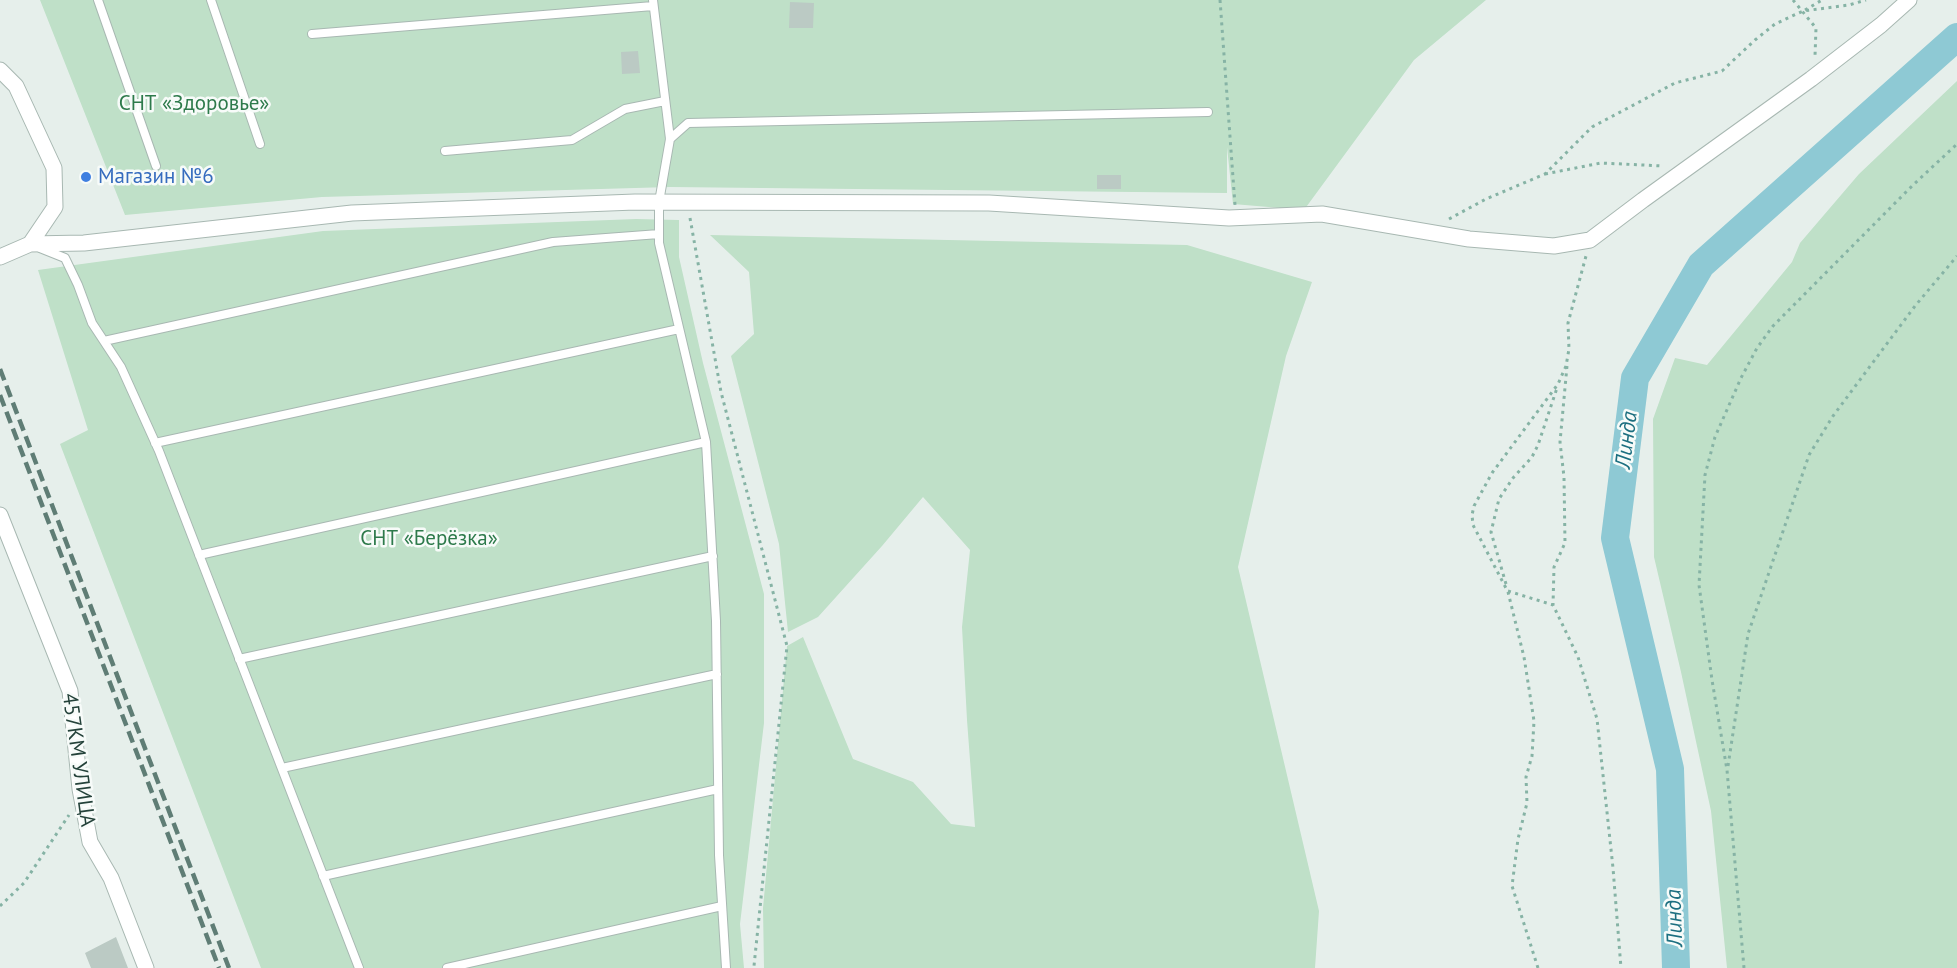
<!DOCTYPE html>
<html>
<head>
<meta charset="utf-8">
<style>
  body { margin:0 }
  canvas { display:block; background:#e6efeb }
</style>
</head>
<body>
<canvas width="1957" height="968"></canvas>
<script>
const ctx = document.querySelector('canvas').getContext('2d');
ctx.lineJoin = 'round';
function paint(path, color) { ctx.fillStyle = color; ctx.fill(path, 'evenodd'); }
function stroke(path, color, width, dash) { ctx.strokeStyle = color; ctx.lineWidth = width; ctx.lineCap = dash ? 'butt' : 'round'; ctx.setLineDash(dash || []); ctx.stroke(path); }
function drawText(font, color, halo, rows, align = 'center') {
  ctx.font = font + ' "PT Sans",sans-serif'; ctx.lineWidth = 5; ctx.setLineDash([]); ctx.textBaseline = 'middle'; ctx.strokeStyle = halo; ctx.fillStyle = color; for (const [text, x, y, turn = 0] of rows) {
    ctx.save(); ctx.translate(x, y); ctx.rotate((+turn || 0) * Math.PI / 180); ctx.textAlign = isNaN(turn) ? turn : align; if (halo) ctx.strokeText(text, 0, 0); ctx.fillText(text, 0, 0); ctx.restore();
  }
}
paint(new Path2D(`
  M40,0h1446l-72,60 -110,150 -71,-6 -6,-57v46l-557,-6 -348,10 -197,18z
  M1957,81v887h-230l-16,-157 -30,-139 -27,-115 -1,-138 22,-61 32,7 85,-103 8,-19 59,-69z
  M636,219l43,1v37l24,106 61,231v129l-24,201 4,44h-483l-201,-524 28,-14 -50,-160 285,-39z
  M710,235l477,10 125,37 -26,74 -48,211 81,344 -4,57h-551l-1,-60 24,-262 16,-9 50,122 60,23 38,42 24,3 -8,-107 -5,-93 8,-77 -47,-53 -41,49 -64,71 -30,15 -9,-88 -48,-188 23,-22 -5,-62z`), '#bfe0c8');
stroke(new Path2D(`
  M1676,968l-6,-199 -55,-231 20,-160 66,-113 256,-228`), '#8ec9d4', 28);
paint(new Path2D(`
  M790,2l24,1 -1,25h-24z
  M638,51l2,22 -18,1 -1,-22z
  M1097,175h24v14h-24z
  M116,937l12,31h-37l-6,-15z`), '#bbcac4');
const lane = new Path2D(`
  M98,0l58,166
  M211,0l49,144
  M653,0l17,139 -11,63v41l47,199 10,179 3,234 7,113
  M312,34l341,-28
  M670,139l18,-16 520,-11
  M445,151l127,-11 53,-31 40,-8
  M40,248l25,10 13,27 14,38 29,44 38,84 200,517
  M104,341l449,-99 106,-8
  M155,443l524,-114
  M199,555l507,-113
  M239,659l474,-103
  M282,768l435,-94
  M323,876l395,-87
  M447,968l275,-62`);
const street = new Path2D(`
  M0,70l16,16 38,82 1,39 -25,37
  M0,257l30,-13 54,-1 268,-30 283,-11 354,1 240,15 93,-4 147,25 85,7 36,-6 53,-40 168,-121 70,-54 28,-25
  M0,515l70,176 10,98 10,53 21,36 35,90`);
stroke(lane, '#a8b8b2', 10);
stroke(street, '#a8b8b2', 17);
stroke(new Path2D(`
  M1220,0l15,205
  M1793,0l23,28 -1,28
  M1805,10l17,-10
  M1545,174l56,-11 62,3
  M690,218l31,174 66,254 -33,320 1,2
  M1449,219l37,-20 59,-25 47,-47 83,-44 47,-12 33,-31 20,-16 28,-13 46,-6 17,-5
  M1567,366l-7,76 4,35 1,66 -11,24 -1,38 25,52 19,62 16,149 8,100
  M1506,584l-15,-52 8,-33 14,-21 19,-21 6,-12 19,-57
  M1508,591l45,14
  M1728,766l20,-132 61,-179 24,-39 82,-110 42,-50
  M0,906l24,-23 45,-68
  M1538,968l-26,-82 6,-47 9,-36 -1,-26 6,-21 2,-35 -4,-26 -6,-38 -16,-65 -35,-67 -1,-10 2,-9 18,-33 66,-89 8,-18 3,-17 -1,-26 18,-67
  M1744,968l-17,-198 -15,-90 -13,-95 6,-110 10,-38 26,-59 16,-30 16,-22 139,-140 45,-42`), '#86b3a5', 3, [3, 4.5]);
stroke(lane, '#fff', 8);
stroke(street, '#fff', 15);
stroke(new Path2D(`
  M0,369l229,599
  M0,395l219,573`), '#5f7d75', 4.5, [12, 6]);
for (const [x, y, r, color] of [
  [86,177,6,"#3f7fe0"]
]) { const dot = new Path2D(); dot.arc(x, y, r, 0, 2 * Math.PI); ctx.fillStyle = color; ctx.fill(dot); stroke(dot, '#f7fbf9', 2); }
drawText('21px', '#2d7a4b', '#f7fbf9', [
  ["СНТ «Здоровье»",194,104],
  ["СНТ «Берёзка»",429,539]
]);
drawText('21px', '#366cbe', '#f7fbf9', [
  ["Магазин №6",98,177]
], 'left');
drawText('21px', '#24423a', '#f7fbf9', [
  ["457КМ УЛИЦА",78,760,82]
]);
drawText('italic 22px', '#1c6f80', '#f7fbf9', [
  ["Линда",1627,440,-83],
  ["Линда",1675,918,-92]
]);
</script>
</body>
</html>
